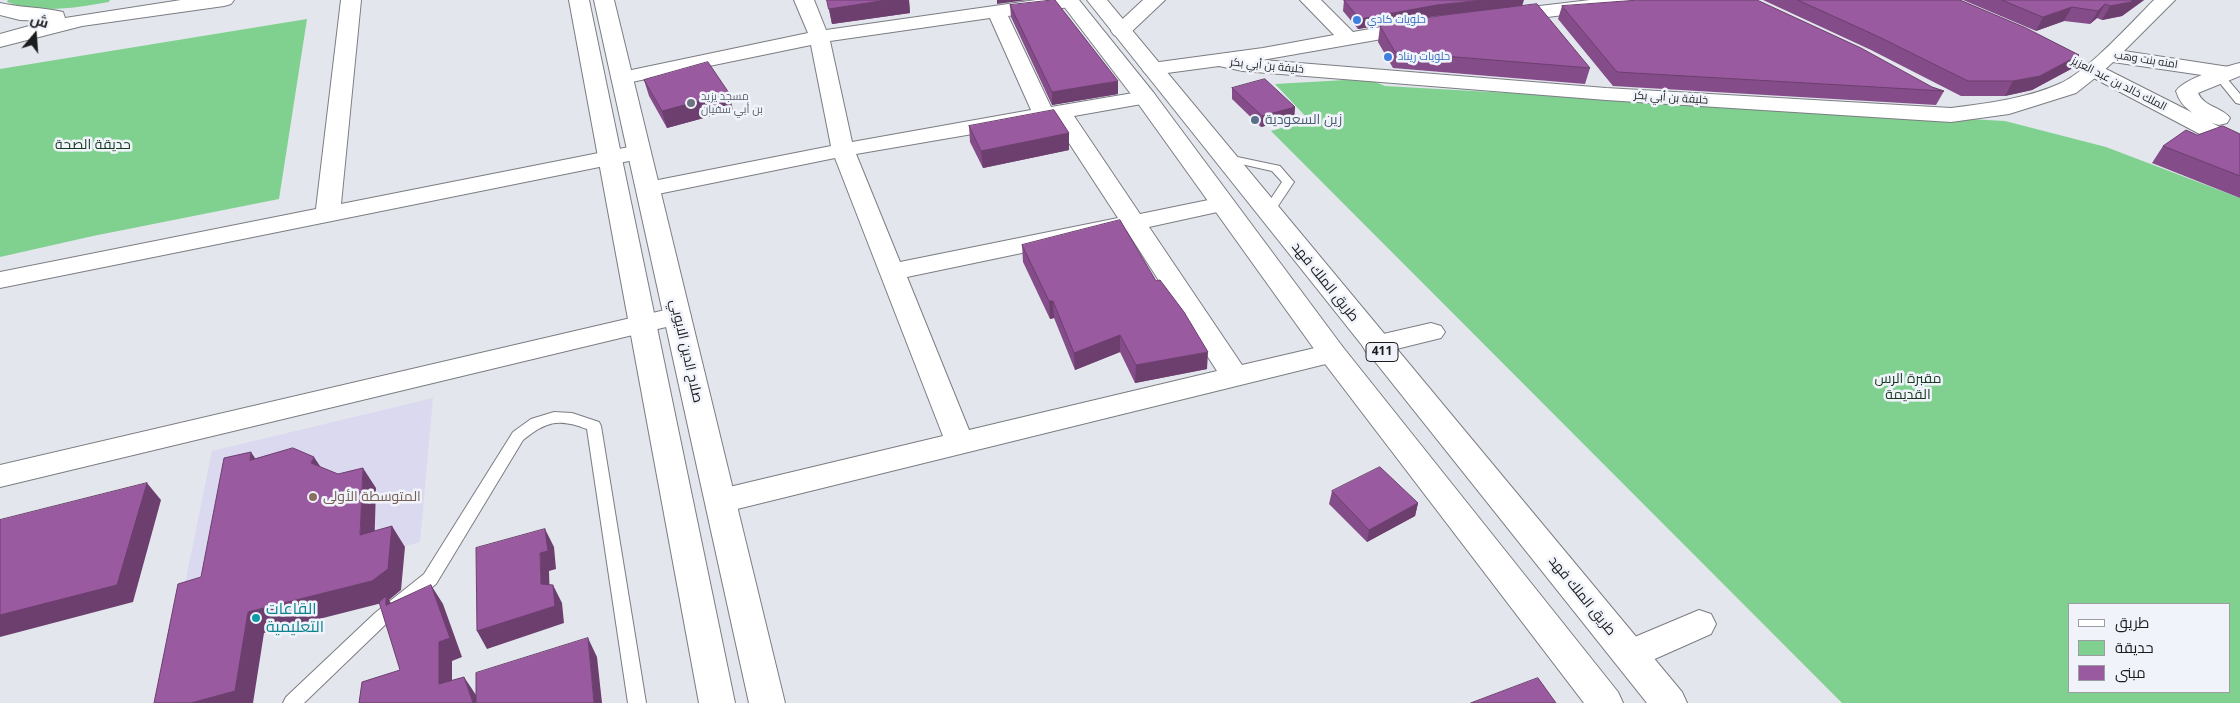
<!DOCTYPE html>
<html>
<head>
<meta charset="utf-8">
<style>
  body { margin:0 }
  #map { position:relative; width:2240px; height:703px; overflow:hidden; background:#e3e6ec; font-family:"Open Sans",Cairo,sans-serif }
  canvas { display:block }
  .legend { position:absolute; left:2068px; top:603px; width:162px; height:90px; box-sizing:border-box; background:#f0f3fa; border:1px solid #9b9da2; margin:0; padding:6px 9px; list-style:none; font-size:15px; color:#1b1c1e }
  .legend li { display:flex; align-items:center; gap:10px; height:25px }
  .legend b { width:25px; border:1px solid #9b9da2 }
  .north { position:absolute; left:10px; top:10px; width:50px; height:50px; -webkit-text-stroke:4px #f0f3fa; paint-order:stroke; rotate:18deg; font-size:14px; font-weight:700; line-height:20px; text-align:center; color:#1b1c1e }
  .north::after { content:''; display:block; margin:auto; width:18px; height:22px; background:#1b1c1e; clip-path:polygon(50% 0,100% 100%,50% 72%,0 100%) }
</style>
</head>
<body>
<div id="map">
<canvas width="2240" height="703"></canvas>
<ul class="legend">
<li><b style="height:6px;background:#fff"></b>طريق</li>
<li><b style="height:14px;background:#80d190"></b>حديقة</li>
<li><b style="height:14px;background:#9a5a9f"></b>مبنى</li>
</ul>
<div class="north">ش</div>
</div>
<script>
const ctx = document.querySelector('canvas').getContext('2d');
ctx.lineJoin = 'round';
function paint(path, color) { ctx.fillStyle = color; ctx.fill(path, 'evenodd'); }
function stroke(path, color, width, dash) { ctx.strokeStyle = color; ctx.lineWidth = width; ctx.lineCap = dash ? 'butt' : 'round'; ctx.setLineDash(dash || []); ctx.stroke(path); }
function drawText(font, color, halo, rows, align = 'center') {
  ctx.font = font + ' "Open Sans",Cairo,sans-serif'; ctx.lineWidth = 5; ctx.setLineDash([]); ctx.textBaseline = 'middle'; ctx.strokeStyle = halo; ctx.fillStyle = color; for (const [text, x, y, turn = 0] of rows) {
    ctx.save(); ctx.translate(x, y); ctx.rotate((+turn || 0) * Math.PI / 180); ctx.textAlign = isNaN(turn) ? turn : align; if (halo) ctx.strokeText(text, 0, 0); ctx.fillText(text, 0, 0); ctx.restore();
  }
}
paint(new Path2D(`
  M433,398l-13,144 -240,66 32,-157z`), '#dbd9ef');
paint(new Path2D(`
  M8,0h102l-1,2c-35,6 -68,12 -102,0z
  M307,19l-28,180 -186,37 -93,21v-188z
  M1345,80l28,1 12,5 620,35 101,26 134,51v505h-398l-571,-572 38,-11 -34,-36zM2069,604h160v88h-160z`), '#80d190');
const service = new Path2D(`
  M2220,74l4,1 16,19v10l-4,-1 -21,-26z
  M1223,154l57,12 12,14 2,2 -22,33h-8l-2,-3 20,-30 -10,-11 -53,-12 -2,-2 2,-2z
  M554,412l18,1 27,9 2,4 45,277h-18l-41,-274c-28,-11 -41,-8 -64,11l-87,144 -49,39 -83,80h-21l3,-6 89,-84 49,-39 89,-142 18,-13z`);
const minor = new Path2D(`
  M181,0h53l-3,4 -7,2 -142,20 -82,21v-13l47,-13 -27,-1 -20,-5v-12c21,5 42,4 63,9l2,6z
  M341,0h20l-20,204 298,-59 8,2 3,5 -3,5 -8,2 -639,129v-16l316,-63z
  M794,0h20l12,30 210,-30h42l-2,5 -7,2 -61,9 43,91 94,-16 8,1 3,5 -3,5 -79,14 66,98 83,-17 8,2 4,5 -4,5 -82,18 93,138 90,-21 10,2 4,7 -4,7 -621,153 -11,-4 -5,-8 5,-8 11,-4 222,-53 -108,-278 -187,38 -8,-2 -4,-5 4,-5 8,-2 183,-36 -20,-101 -189,39 -7,-2 -4,-4 4,-4 7,-2 186,-39zM990,18l41,92 -179,32 -22,-101zM1054,120l64,98 -218,44 -44,-108zM1127,231l90,140 -248,59 -62,-153z
  M1143,0h22l-37,35 -7,2 -7,-2 -3,-4 3,-4z
  M1300,0h21l32,32 63,-11 7,2 3,4 -3,4 -7,2 -154,27 344,28 345,20c37,-5 74,-9 108,-24 28,-12 72,-61 95,-84h21l-51,51 105,16 7,2 3,4 -3,4 -7,2 -116,-17 -13,12 -24,19 -67,21 -58,8 -345,-22 -363,-29 -24,-5 -67,9 -7,-2 -3,-4 3,-4 7,-2 111,-15 71,-13z
  M1590,0h58l-3,4 -7,2 -132,16 -7,-2 -3,-4 3,-4 7,-2z
  M678,307l9,3 4,6 -4,6 -687,165v-22z
  M1431,323l10,3 4,6 -4,6 -65,16 -10,-2 -4,-7 4,-7z
  M1699,610l12,4 5,10 -5,10 -81,36 -12,-4 -5,-11 5,-11z`);
const tertiary = new Path2D(`
  M569,0h20l146,703h-36z
  M594,0h20l171,703h-36z
  M2240,63v13l-42,17c6,14 24,14 32,25l-3,5 -8,2 -7,-2 28,14v16l-8,-2 -146,-77 -3,-4 3,-4 7,-2 7,2 93,47c-8,-5 -14,-12 -17,-22 9,-13 48,-24 64,-28z`);
const primary = new Path2D(`
  M1059,0h20l74,92 189,254 276,346 5,11h-39l-262,-343 -185,-258z
  M1087,0h20l575,692 5,11h-40z`);
stroke(service, '#7b7d83', 2);
stroke(minor, '#7b7d83', 2);
stroke(tertiary, '#7b7d83', 2);
stroke(primary, '#7b7d83', 2);
paint(service, '#fff');
paint(minor, '#fff');
paint(tertiary, '#fff');
paint(primary, '#fff');
paint(new Path2D(`
  M827,0h82l1,13 -78,11z
  M1344,0l178,6 -87,10 -77,13 -15,-18z
  M1763,0h197l119,55 -8,14 -39,21 -27,6h-44l-90,-46z
  M1963,0h181l-22,16 -20,4 -5,-2 -7,6 -26,-3 -28,10z
  M1010,5l108,89 -66,11 -41,-88z
  M1562,6l370,81 12,4 -8,14 -323,-19 -55,-67z
  M1380,26l210,42 -5,16 -192,-16 -15,-26z
  M644,80l89,30 -66,18 -18,-32z
  M1232,88l63,19 -1,11 -33,9 -29,-28z
  M969,126l100,7v17l-86,18 -13,-26z
  M2240,134v64l-88,-35 11,-17 34,-11z
  M1022,245l185,124 -72,14 -15,-31 -45,18 -21,-52 -4,1 -27,-57z
  M1332,491l86,12 -3,13 -48,26 -38,-38z`), '#844d89');
paint(new Path2D(`
  M887,0h22l1,13 -78,11 -3,-15z
  M997,0h30l-30,4z
  M1482,0h42l-2,6 -87,10 -77,13 2,-10 77,-14z
  M2133,0h11l-22,16 -20,4 8,-14z
  M2105,4l-8,14 -7,6 8,-13z
  M2072,7l-8,14 -28,10 7,-14z
  M2079,55l-8,14 -39,21 -27,6 8,-15z
  M1118,81v13l-66,11v-13z
  M729,93l4,17 -66,18 -5,-17z
  M1295,107l-1,11 -33,9 1,-11z
  M1069,133v17l-86,18 -2,-17z
  M1049,301h4l1,17 -4,1z
  M1120,335v17l-45,18 -1,-17z
  M1208,352l-1,17 -72,14 1,-18z
  M251,452l14,21 -15,-13z
  M314,457l14,21 -17,-15z
  M363,468l13,20 -2,67 -14,-20z
  M147,483l14,17 -28,102 -133,35v-22z
  M1418,503l-3,13 -48,26 2,-12z
  M392,526l13,21 -4,43 -12,10 10,16 -13,-11v-3l-122,31 -11,70h-62l57,-91z
  M545,529l9,18 2,22 -7,2 1,31 -9,-18 -1,-31z
  M431,585l12,19 19,53 -10,4v42l-13,-19z
  M553,585l9,18 2,20 -77,26 -10,-18z
  M588,638l9,19 5,46h-8z
  M464,677l12,18 2,8h-5z`), '#6c3f6f');
const building = new Path2D(`
  M827,0h60l-58,9z
  M1055,0l63,81 -66,11 -42,-87z
  M1344,0h138l-45,5 -77,14z
  M1639,0h118l104,48 71,39 12,4 -327,-19 -55,-66z
  M1798,0h162l66,28 53,27 -39,21 -27,5h-45l-91,-45z
  M2002,0h131l-2,2 -21,4 -5,-2 -7,7 -26,-4 -29,10z
  M1537,4l53,64 -195,-16 -15,-26 58,-10z
  M708,62l21,31 -67,18 -18,-31z
  M1265,79l30,28 -33,9 -30,-28z
  M1054,110l15,23 -88,18 -12,-25z
  M2223,126l17,8v42l-77,-30 23,-16 11,5z
  M1120,220l36,61 4,-1 24,32 24,40 -72,13 -16,-30 -46,18 -21,-52h-4l-27,-56z
  M293,448l21,9 -3,6 27,11 25,-6 -3,67 32,-9 -4,43 -16,12 -124,31 -13,79 -44,12h-37l24,-119 23,-7 23,-119 27,-6 -1,8z
  M1380,467l38,36 -49,27 -37,-39z
  M147,483l-30,102 -117,30v-95z
  M545,529l3,22 -8,2 1,31 12,1 2,21 -78,25 -1,-83z
  M431,585l19,53 -11,4v42l25,-7 9,26h-114l3,-21 38,-12 -21,-68 7,-6v9z
  M588,638l6,65h-118v-30z
  M1538,678l18,25h-85z`);
paint(building, '#9a5a9f');
stroke(building, '#6c3f6f', 1);
for (const [x, y, r, color] of [
  [1357,20,5,"#3f7fe0"],
  [1388,57,5,"#3f7fe0"],
  [691,103,5,"#6b7280"],
  [1255,120,5,"#5c6f8a"],
  [313,497,5,"#8d6e63"],
  [256,618,5,"#0f9aa8"]
]) { const dot = new Path2D(); dot.arc(x, y, r, 0, 2 * Math.PI); ctx.fillStyle = color; ctx.fill(dot); stroke(dot, '#f0f3fa', 2); }
drawText('11px', '#366cbe', '#f0f3fa', [
  ["حلويات كادي",1367,20],
  ["حلويات ريناد",1398,57]
], 'left');
drawText('11px', '#1b1c1e', '#f0f3fa', [
  ["امنه بنت وهب",2146,60,9],
  ["خليفة بن أبي بكر",1267,66,6],
  ["الملك خالد بن عبد العزيز",2119,84,27],
  ["خليفة بن أبي بكر",1671,98,4]
]);
drawText('11px', '#5b616d', '#f0f3fa', [
  ["مسجد يزيد",701,97],
  ["بن أبي سفيان",701,110]
], 'left');
for (const [x, y, w] of [
  [1382,352,32]
]) { const box = new Path2D(); box.roundRect(x - w / 2, y - 9.5, w, 19, 4); ctx.fillStyle = '#f0f3fa'; ctx.fill(box); stroke(box, '#1b1c1e', 1); }
drawText('bold 12px', '#1b1c1e', null, [
  ["411",1382,352]
]);
drawText('14px', '#4e5e75', '#f0f3fa', [
  ["زين السعودية",1265,120]
], 'left');
drawText('14px', '#16391e', '#f0f3fa', [
  ["حديقة الصحة",93,145],
  ["مقبرة الرس",1908,379],
  ["القديمة",1908,395]
]);
drawText('14px', '#1b1c1e', '#f0f3fa', [
  ["طريق الملك فهد",1325,282,51],
  ["صلاح الدين الايوبي",686,351,77],
  ["طريق الملك فهد",1582,596,51]
]);
drawText('14px', '#785e54', '#f0f3fa', [
  ["المتوسطة الأولى",323,497]
], 'left');
drawText('16px', '#0d838f', '#f0f3fa', [
  ["القاعات",266,609],
  ["التعليمية",266,627]
], 'left');
</script>
</body>
</html>
